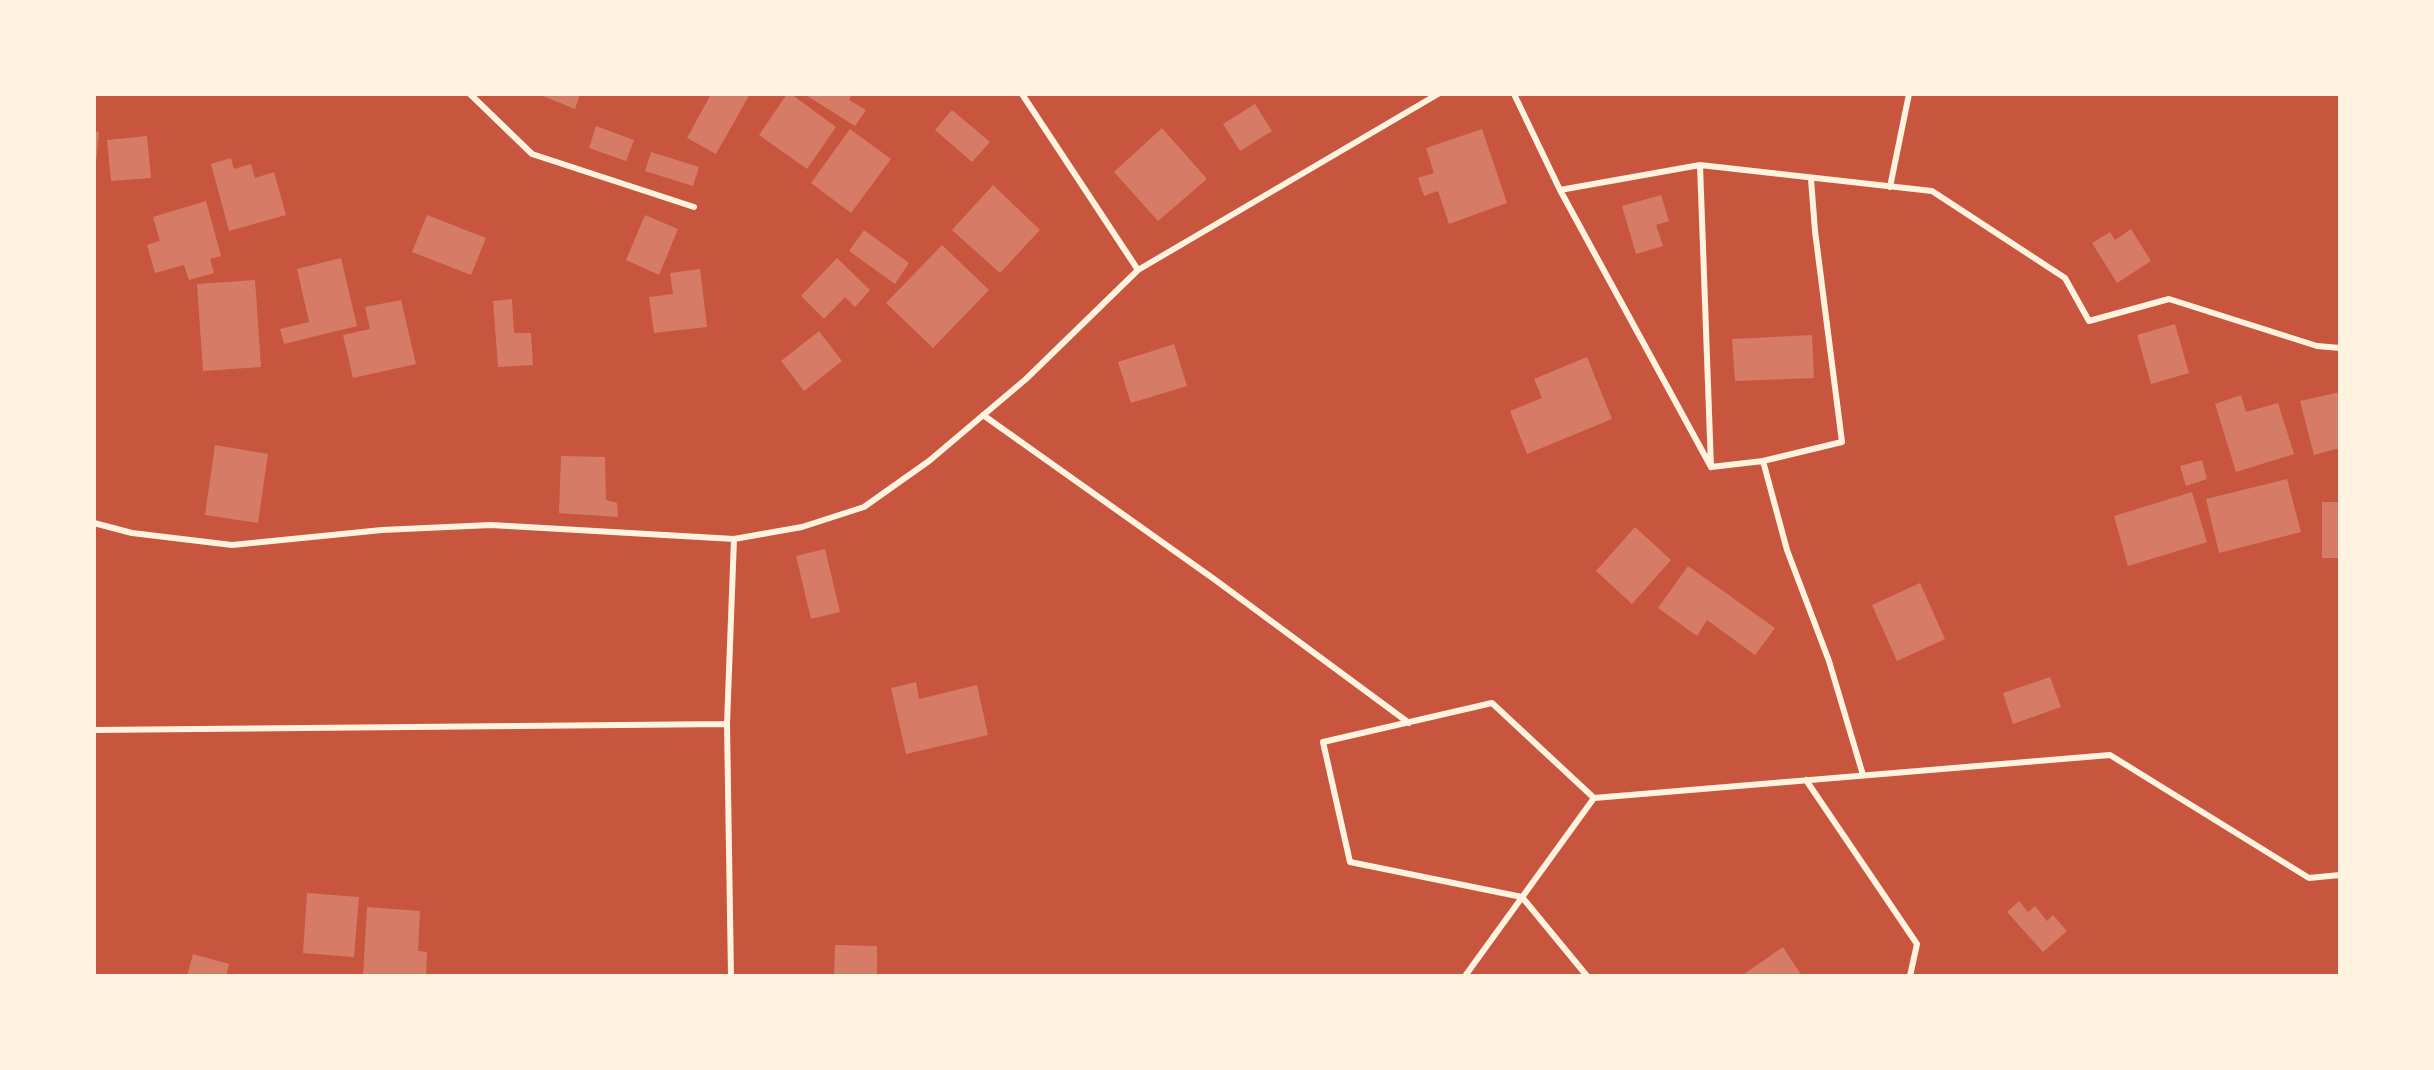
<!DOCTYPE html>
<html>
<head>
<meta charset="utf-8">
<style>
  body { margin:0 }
  #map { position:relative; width:2434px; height:1070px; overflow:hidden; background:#c8553d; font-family:"Archivo Narrow",sans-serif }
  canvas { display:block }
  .frame { position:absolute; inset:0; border:96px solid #fff3e0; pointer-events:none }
</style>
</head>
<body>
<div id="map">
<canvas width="2434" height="1070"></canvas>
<div class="frame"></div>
</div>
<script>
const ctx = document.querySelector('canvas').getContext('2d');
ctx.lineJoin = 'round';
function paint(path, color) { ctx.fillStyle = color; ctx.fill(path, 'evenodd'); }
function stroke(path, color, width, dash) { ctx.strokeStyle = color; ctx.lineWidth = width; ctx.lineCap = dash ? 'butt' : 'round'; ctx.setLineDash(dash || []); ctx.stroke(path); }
paint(new Path2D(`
  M538,94h42l-5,15z
  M711,94h39l-34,60 -29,-16z
  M787,94h4l45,33 -29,42 -48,-34z
  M804,94h48l-3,6 17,10 -11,16z
  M1255,104l17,27 -32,20 -17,-27z
  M952,110l38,32 -18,20 -37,-32z
  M596,126l38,14 -8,21 -37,-13z
  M1162,128l45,51 -49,42 -44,-49z
  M850,129l41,30 -40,54 -40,-30z
  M1482,129l25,74 -58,21 -11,-33 -14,5 -6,-18 16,-5 -8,-25z
  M94,131l5,1 -3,30h-2z
  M147,136l4,42 -40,3 -4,-41z
  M651,152l48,15 -6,19 -48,-15z
  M231,158l3,11 17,-5 4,14 19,-6 12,43 -57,16 -18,-67z
  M993,185l47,45 -40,43 -48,-43z
  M1661,195l8,26 -13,4 7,21 -27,8 -14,-48z
  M206,201l15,55 -11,3 4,14 -25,7 -5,-15 -29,8 -8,-28 13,-4 -7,-24z
  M427,215l59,23 -15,37 -59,-23z
  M645,215l33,14 -19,46 -33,-15z
  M2131,229l20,32 -34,22 -25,-40 18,-11 5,8z
  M864,230l45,33 -14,21 -46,-33z
  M942,245l47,45 -56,58 -47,-45z
  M341,258l16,68 -73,18 -4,-15 29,-7 -12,-53z
  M837,258l33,32 -15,17 -10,-10 -21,22 -23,-23z
  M700,269l7,58 -53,6 -5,-36 24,-3 -3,-21z
  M255,280l6,87 -58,4 -6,-87z
  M512,299l2,34h17l2,32 -35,2 -5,-66z
  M401,300l15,64 -63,14 -10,-43 27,-6 -5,-22z
  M2175,324l14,49 -38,11 -14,-49z
  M819,331l23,30 -38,30 -23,-30z
  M1812,335l2,43 -79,3 -3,-42z
  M1174,344l13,42 -56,17 -13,-41z
  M1587,357l25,62 -85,35 -17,-43 32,-13 -8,-19z
  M2340,392v56l-26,7 -14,-54z
  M2241,395l5,17 32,-9 16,51 -58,18 -21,-68z
  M215,445l53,9 -10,69 -53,-8z
  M561,456l44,1 1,43 11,3 1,14 -59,-4z
  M2202,460l5,19 -21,7 -6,-20z
  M2287,479l14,53 -82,21 -13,-54z
  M2192,492l15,50 -79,24 -14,-50z
  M2322,502h18v56h-18z
  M1635,527l36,33 -39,44 -36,-33z
  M825,549l15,63 -29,7 -15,-63z
  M1688,566l87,62 -20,27 -48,-35 -10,16 -39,-28z
  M1920,583l25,56 -48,22 -25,-56z
  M2050,677l11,30 -48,17 -10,-31z
  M916,682l3,17 58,-14 11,50 -82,19 -15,-66z
  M307,893l52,4 -5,60 -51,-4z
  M2019,901l9,11 7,-6 12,15 6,-6 14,16 -24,21 -36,-40z
  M367,907l53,4 -2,40 9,1 -1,24h-63z
  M835,945l42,1v30h-43z
  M1783,947l19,29h-61z
  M193,954l36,10 -3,12h-39z`), '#d67c66');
stroke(new Path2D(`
  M470,94l62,60 162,53
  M1022,94l116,176
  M1514,94l46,96
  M1700,165l11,302 52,-6
  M1811,179l4,52 27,211 -79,19 24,89 42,111 34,114
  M1890,187l19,-93
  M983,415l231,164 195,144
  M1711,467l-151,-277 140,-25 232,26 133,87 24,43 80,-22 148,47 23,2
  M94,523l38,10 100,12 150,-15 109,-5 243,14 68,-12 62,-20 65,-46 97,-82 112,-109 300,-176
  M94,730l633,-6
  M1806,780l111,164 -7,32
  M731,976l-4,-252 7,-185
  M1465,976l129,-178 516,-43 199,123 31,-3
  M1587,976l-65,-79 -172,-35 -27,-120 169,-39 102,95`), '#fff3e0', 6);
</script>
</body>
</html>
